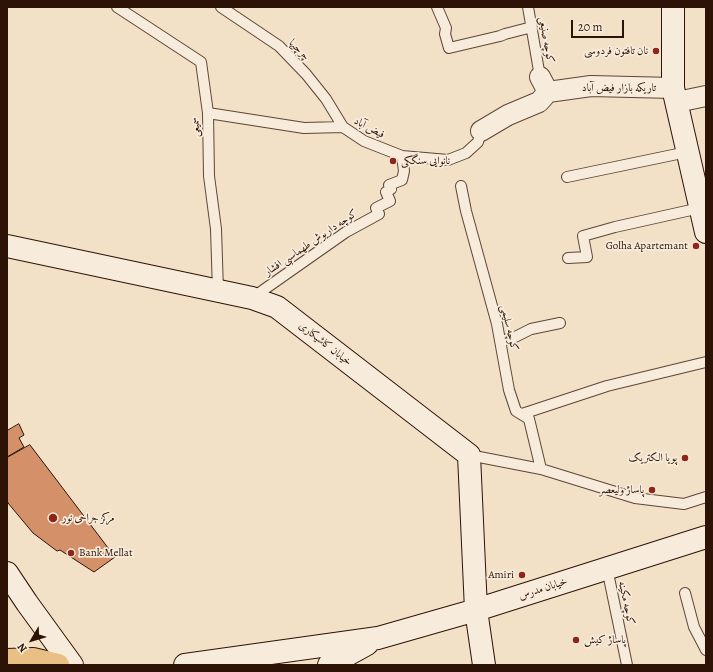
<!DOCTYPE html>
<html>
<head>
<meta charset="utf-8">
<style>
  body { margin:0 }
  #map { position:relative; width:713px; height:672px; overflow:hidden; background:#f2e0c7; font-family:Alegreya,serif }
  canvas { display:block }
  .frame { position:absolute; inset:0; border:8px solid #2d1306; pointer-events:none }
  .north { position:absolute; left:12px; top:620px; width:40px; height:40px; -webkit-text-stroke:3px #f7ebdb; paint-order:stroke; rotate:232deg; font-size:11px; font-weight:700; line-height:16px; text-align:center; color:#2d1306 }
  .north::after { content:''; display:block; margin:auto; width:14px; height:18px; background:#2d1306; clip-path:polygon(50% 0,100% 100%,50% 72%,0 100%) }
  .scale { position:absolute; left:571px; top:20px; width:53px; height:18px; box-sizing:border-box; border:2px solid #2d1306; border-top:0; padding-left:5px; font-size:12px; line-height:14px; white-space:nowrap; color:#2d1306; -webkit-text-stroke:3px #f7ebdb; paint-order:stroke }
</style>
</head>
<body>
<div id="map">
<canvas width="713" height="672"></canvas>
<div class="frame"></div>
<div class="north">N</div>
<div class="scale">20 m</div>
</div>
<script>
const ctx = document.querySelector('canvas').getContext('2d');
ctx.lineJoin = 'round';
function paint(path, color) { ctx.fillStyle = color; ctx.fill(path, 'evenodd'); }
function stroke(path, color, width, dash) { ctx.strokeStyle = color; ctx.lineWidth = width; ctx.lineCap = dash ? 'butt' : 'round'; ctx.setLineDash(dash || []); ctx.stroke(path); }
function drawText(font, color, halo, rows, align = 'center') {
  ctx.font = font + ' Alegreya,Amiri,serif'; ctx.lineWidth = 3.5; ctx.setLineDash([]); ctx.textBaseline = 'middle'; ctx.strokeStyle = halo; ctx.fillStyle = color; for (const [text, x, y, turn = 0] of rows) {
    ctx.save(); ctx.translate(x, y); ctx.rotate((+turn || 0) * Math.PI / 180); ctx.textAlign = isNaN(turn) ? turn : align; if (halo) ctx.strokeText(text, 0, 0); ctx.fillText(text, 0, 0); ctx.restore();
  }
}
const building = new Path2D(`
  M19,424l5,11 -5,3 5,9 -17,10v-26z
  M30,445l85,112 -21,15 -34,-22 -3,1 -24,-18 -25,-30 -1,-3v-42z`);
paint(building, '#d49068');
stroke(building, '#2d1306', 1);
const lane = new Path2D(`
  M117,7l84,55 7,51 1,63 7,53 2,62
  M221,7l58,39 27,28 20,25 17,28
  M437,7l9,21 -1,6 4,14 51,-12 5,-2 27,-7
  M528,7l12,70
  M208,113l96,15 39,-1 21,14 38,15 46,4 18,-7 12,-11 3,-11
  M567,177l120,-25
  M461,186l5,25 31,113 12,66 7,21 13,8 12,50
  M568,258l19,-1 -4,-21 32,-9 85,-19
  M252,298l94,-66 33,-18 -3,-6 14,-7 -4,-9 5,-3 -2,-4 13,-5 2,-9 -2,-15
  M501,341l14,-4 16,-8 29,-6
  M522,414l85,-28 99,-24
  M469,455l72,14 94,29 49,6 22,-7
  M607,568l20,97
  M685,593l9,34 12,23`);
const street = new Path2D(`
  M540,77l8,15
  M677,102l29,-6
  M481,131l27,-16 31,-13 9,-10 43,-6 82,2`);
const secondary = new Path2D(`
  M673,7v81l33,144
  M7,246l245,52 25,9 192,148 7,155 8,55
  M7,573l20,30 45,62
  M185,665l193,-27 98,-28 230,-73
  M329,665l38,-21`);
const primary = new Path2D(`
  M7,660l26,-1 25,6`);
stroke(lane, '#5e4636', 12);
stroke(street, '#5e4636', 22);
stroke(secondary, '#2d1306', 24);
stroke(primary, '#2d1306', 24);
stroke(lane, '#f7ebdb', 10);
stroke(street, '#f7ebdb', 20);
stroke(secondary, '#f7ebdb', 22);
stroke(primary, '#e9c084', 22);
for (const [x, y, r, color] of [
  [656,51,4,"#8f2418"],
  [393,161,4,"#8f2418"],
  [696,246,4,"#8f2418"],
  [685,458,4,"#8f2418"],
  [652,490,4,"#8f2418"],
  [53,518,5,"#8f2418"],
  [71,553,4,"#8f2418"],
  [522,575,4,"#8f2418"],
  [576,640,4,"#8f2418"]
]) { const dot = new Path2D(); dot.arc(x, y, r, 0, 2 * Math.PI); ctx.fillStyle = color; ctx.fill(dot); stroke(dot, '#f7ebdb', 1.5); }
drawText('11px', '#2d1306', '#f7ebdb', [
  ["کوچه صنیعی",546,40,80],
  ["چرچیها",299,50,45],
  ["تاریکه بازار فیض آباد",619,88],
  ["سمیعی",196,127,-92],
  ["فیض آباد",369,128,28],
  ["کوچه داریوش طهماسبی افشار",311,243,-34],
  ["کوچه سلیمی",509,328,77],
  ["خیابان کاشیکاری",325,344,38],
  ["خیابان مدرس",543,589,-18],
  ["کوچه مکینه",626,603,78]
]);
drawText('11px', '#2d1306', '#f7ebdb', [
  ["نان تافتون فردوسی",648,51],
  ["نانوایی سنگکی",401,161,"left"],
  ["Golha Apartemant",688,246],
  ["پویا الکتریک",677,458],
  ["پاساژ ولیعصر",644,490],
  ["مرکز جراحی نور",62,518,"left"],
  ["Bank Mellat",79,553,"left"],
  ["Amiri",514,575],
  ["پاساژ کیش",584,640,"left"]
], 'right');
</script>
</body>
</html>
